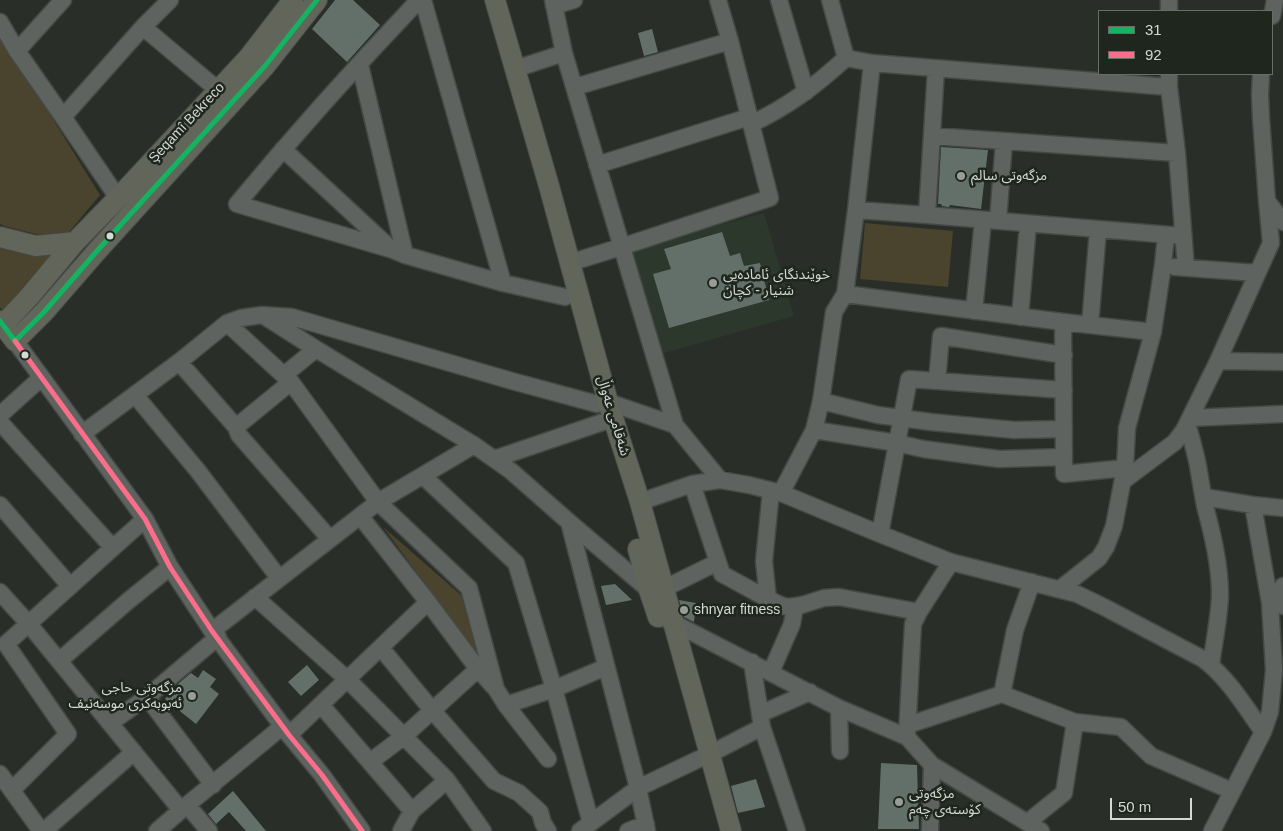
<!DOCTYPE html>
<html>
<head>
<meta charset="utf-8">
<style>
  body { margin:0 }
  #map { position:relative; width:1283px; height:831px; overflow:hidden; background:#292e29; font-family:Helvetica,sans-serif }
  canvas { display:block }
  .legend { position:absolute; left:1098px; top:10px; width:175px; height:65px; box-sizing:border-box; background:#1e261d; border:1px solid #676e66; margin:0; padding:6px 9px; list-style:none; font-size:15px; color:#d4d9d3 }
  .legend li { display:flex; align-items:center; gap:10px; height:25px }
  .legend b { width:25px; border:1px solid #676e66 }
  .scale { position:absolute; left:1110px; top:798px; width:82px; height:22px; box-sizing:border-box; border:2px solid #d4d9d3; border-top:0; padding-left:6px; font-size:15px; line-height:18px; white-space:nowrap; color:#d4d9d3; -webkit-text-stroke:4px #1e261d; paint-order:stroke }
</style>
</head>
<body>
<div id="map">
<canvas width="1283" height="831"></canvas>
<ul class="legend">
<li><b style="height:6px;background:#13b361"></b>31</li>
<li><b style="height:6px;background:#fb6d88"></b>92</li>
</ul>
<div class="scale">50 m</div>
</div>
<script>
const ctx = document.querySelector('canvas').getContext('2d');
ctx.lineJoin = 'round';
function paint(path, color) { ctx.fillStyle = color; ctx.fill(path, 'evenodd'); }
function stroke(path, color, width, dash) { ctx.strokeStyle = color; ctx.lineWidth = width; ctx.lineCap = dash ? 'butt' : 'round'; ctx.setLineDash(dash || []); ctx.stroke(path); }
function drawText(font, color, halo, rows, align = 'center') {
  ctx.font = font + ' Helvetica,"Noto Sans Arabic",sans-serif'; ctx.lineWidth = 5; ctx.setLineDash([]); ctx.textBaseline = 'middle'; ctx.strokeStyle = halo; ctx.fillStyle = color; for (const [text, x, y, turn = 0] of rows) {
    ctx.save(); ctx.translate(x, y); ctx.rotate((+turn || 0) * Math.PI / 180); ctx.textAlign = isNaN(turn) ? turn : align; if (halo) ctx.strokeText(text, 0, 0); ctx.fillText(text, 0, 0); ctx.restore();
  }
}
paint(new Path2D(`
  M764,213l30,103 -133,38 -29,-105z`), '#2b382b');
paint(new Path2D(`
  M0,34l100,161 -31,37 -29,3 -36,-9 -4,-2z
  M865,223l88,8 -5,56 -88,-8z
  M0,243l60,10 -58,58 -2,-4z
  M383,527l78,68 17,60z`), '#4a432d');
paint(new Path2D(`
  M335,0h18l27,25 -33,37 -35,-33z
  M652,29l6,23 -14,4 -6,-23z
  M941,147l47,3 -7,59 -31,-4 -1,2 -7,-1 -1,-2h-3z
  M722,232l8,24 10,-3 4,13 16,-3 9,37 -100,28 -16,-54 18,-5 -7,-20z
  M615,584l17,16 -26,5 -5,-19z
  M679,600l17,3 -2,19 -10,-5z
  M307,665l12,15 -18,16 -13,-14z
  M203,670l13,9 -6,8 9,7 -23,30 -31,-25 14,-16 12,-10 7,5z
  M881,763l36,2 2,64h-41z
  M756,779l9,28 -27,6 -7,-27z
  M233,791l33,40h-20l-17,-19 -13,12 -8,-10z`), '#63706a');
const minor = new Path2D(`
  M419,0c-63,66 -124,134 -182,204l156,46 12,5 98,28 62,14
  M423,0l80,283
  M553,0l11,53 111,372 45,55
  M779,0l27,92
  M830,0l16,58
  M554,6l20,-6
  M1169,11v-11
  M1272,16l3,-16
  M0,22l17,29 46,66 55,81
  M143,27l75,63
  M17,51l46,-51
  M846,58l26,5 297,24
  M360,65l45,190
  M515,69l49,-16
  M1169,74v13l8,66 9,115
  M575,87l155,-46
  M63,117l80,-90 27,-27
  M751,124c38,-18 64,-38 95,-66
  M932,136l245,17
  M283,149l106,98
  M597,165l152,-48
  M1267,201l16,21
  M856,210l71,5 256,21
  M927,215l9,-146
  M998,221l6,-80
  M569,263l52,-16 149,-49 -40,-157 -12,-41
  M1175,267l82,6
  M845,294l218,28 90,10
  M974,311l9,-91
  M264,316l52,33 158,96 37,26 58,51 80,68
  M1020,317l8,-93
  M1063,322l1,152 61,-6
  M227,323l64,59 87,120 91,86 27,101 10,16 42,54
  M1090,325l8,-95
  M15,341l130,178 25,48 42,64 77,104 33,40 40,56
  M1218,361l65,1
  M179,362l57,65 3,8 91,104
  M284,375l32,-26
  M937,381l4,-45 123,19
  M135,395l63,76 81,107
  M821,401l57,14 53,7 83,8 50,-1
  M608,402l67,23
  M0,415l41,-37
  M1190,418l93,-4
  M0,422l113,126
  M1187,424c4,12 7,24 10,37 3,15 5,30 8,45 8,30 15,59 15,90 -1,23 -6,46 -9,69
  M236,427l55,-45
  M814,430l83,13 26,6 76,10 65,-2
  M82,434l97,-72 48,-39 14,-5 21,-3 30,2 220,64 85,23
  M494,459l109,-37
  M423,476l93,87 38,126 37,134
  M1123,481l52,-39 9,-12 34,-69 53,-118 -4,-42 -6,-83 -1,-23 1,-21
  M692,484l30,90 46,25 15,7 6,1 13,-2 22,-7 15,-1 80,15
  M781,493l33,-63 7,-29 13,-89 11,-18 11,-84 16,-147
  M1204,497l49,8 30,3
  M640,502l52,-18 28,-4 29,5 32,8 99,41 71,28 126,32 27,13 99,52c25,19 42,47 60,73
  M0,505l70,81
  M360,516l68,86 50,67 15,17
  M569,522l69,266 9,43
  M880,534l29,-155 155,11
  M1283,586l-13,17 13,3
  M663,589l55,-27
  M1060,589l39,-31 7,-11 8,-21 11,-58 2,-40 26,-96 10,-67 3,-30
  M0,592l28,31 153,187
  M255,597l93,83 99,100 36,51
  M768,599l-4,-38 7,-70
  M666,619l173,89 68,29 25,28 109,66
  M212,631l166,-129 96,-57
  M381,648l51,62 62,71 25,12 21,19 3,11 5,8
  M59,661l69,-60 42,-34
  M752,662l10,65 35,104
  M771,672l21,-48 3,-17
  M1002,694l13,-64 17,-48
  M147,697l66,88
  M321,705l91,106
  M506,705l48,-16 52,-22
  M839,708l1,43
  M760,714l50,-22
  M110,723l37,-26 71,-60
  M908,725l94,-31 73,28 46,5 30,29 81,35
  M907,734l6,-110 6,-12 32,-50
  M289,735l139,-133
  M710,754l52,-27
  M370,762l33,-25 75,-68
  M0,774l41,57
  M12,790l56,-56 -62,-90 139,-125
  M187,805l22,26
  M1028,822l36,-29 11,-71
  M44,831l90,-79
  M157,831l30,-26 96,-79
  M401,831l11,-20 35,-31
  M580,831l58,-43 61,-29
  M628,831l18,-7
  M930,831l2,-66
  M1212,831l51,-99 7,-20 4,-42 -4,-67 -17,-98`);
const major = new Path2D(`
  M495,0l54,186 59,216 32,100 91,329
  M0,237l36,9 39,-4
  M0,321l15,20 29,-29 53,-61 168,-185 52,-66
  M3,325l26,-28 46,-55 43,-44 131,-141 44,-57
  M638,549l11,41 9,27`);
stroke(minor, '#454945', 19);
stroke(major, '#454945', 22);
stroke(minor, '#5f635f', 16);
stroke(major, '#61655a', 20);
stroke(new Path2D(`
  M0,321l15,20 29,-29 53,-61 168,-185 52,-66`), '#13b361', 5);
stroke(new Path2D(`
  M15,341l130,178 25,48 42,64 77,104 33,40 40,56`), '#fb6d88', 5);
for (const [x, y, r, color] of [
  [961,176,5,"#989d98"],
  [110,236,4.5,"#d4d9d3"],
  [713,283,5,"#989d98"],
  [25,355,4.5,"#d4d9d3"],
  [684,610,5,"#989d98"],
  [192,696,5,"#989d98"],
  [899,802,5,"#989d98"]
]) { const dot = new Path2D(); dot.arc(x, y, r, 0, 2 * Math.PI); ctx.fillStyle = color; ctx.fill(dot); stroke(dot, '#1e261d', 2); }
drawText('14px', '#d4d9d3', '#1e261d', [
  ["Şeqamî Bekreco",187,123,-47],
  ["شەقامی عەواڵ",613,416,73]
]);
drawText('14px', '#d4d9d3', '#1e261d', [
  ["مزگەوتی سالم",971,176],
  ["خوێندنگای ئامادەیی",723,275],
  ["شنیار - کچان",723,291],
  ["shnyar fitness",694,610],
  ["مزگەوتی حاجی",182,688,"right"],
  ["ئەبوبەکری موسەنیف",182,704,"right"],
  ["مزگه‌وتی",909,794],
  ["کۆستەی چەم",909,810]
], 'left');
</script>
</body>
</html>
